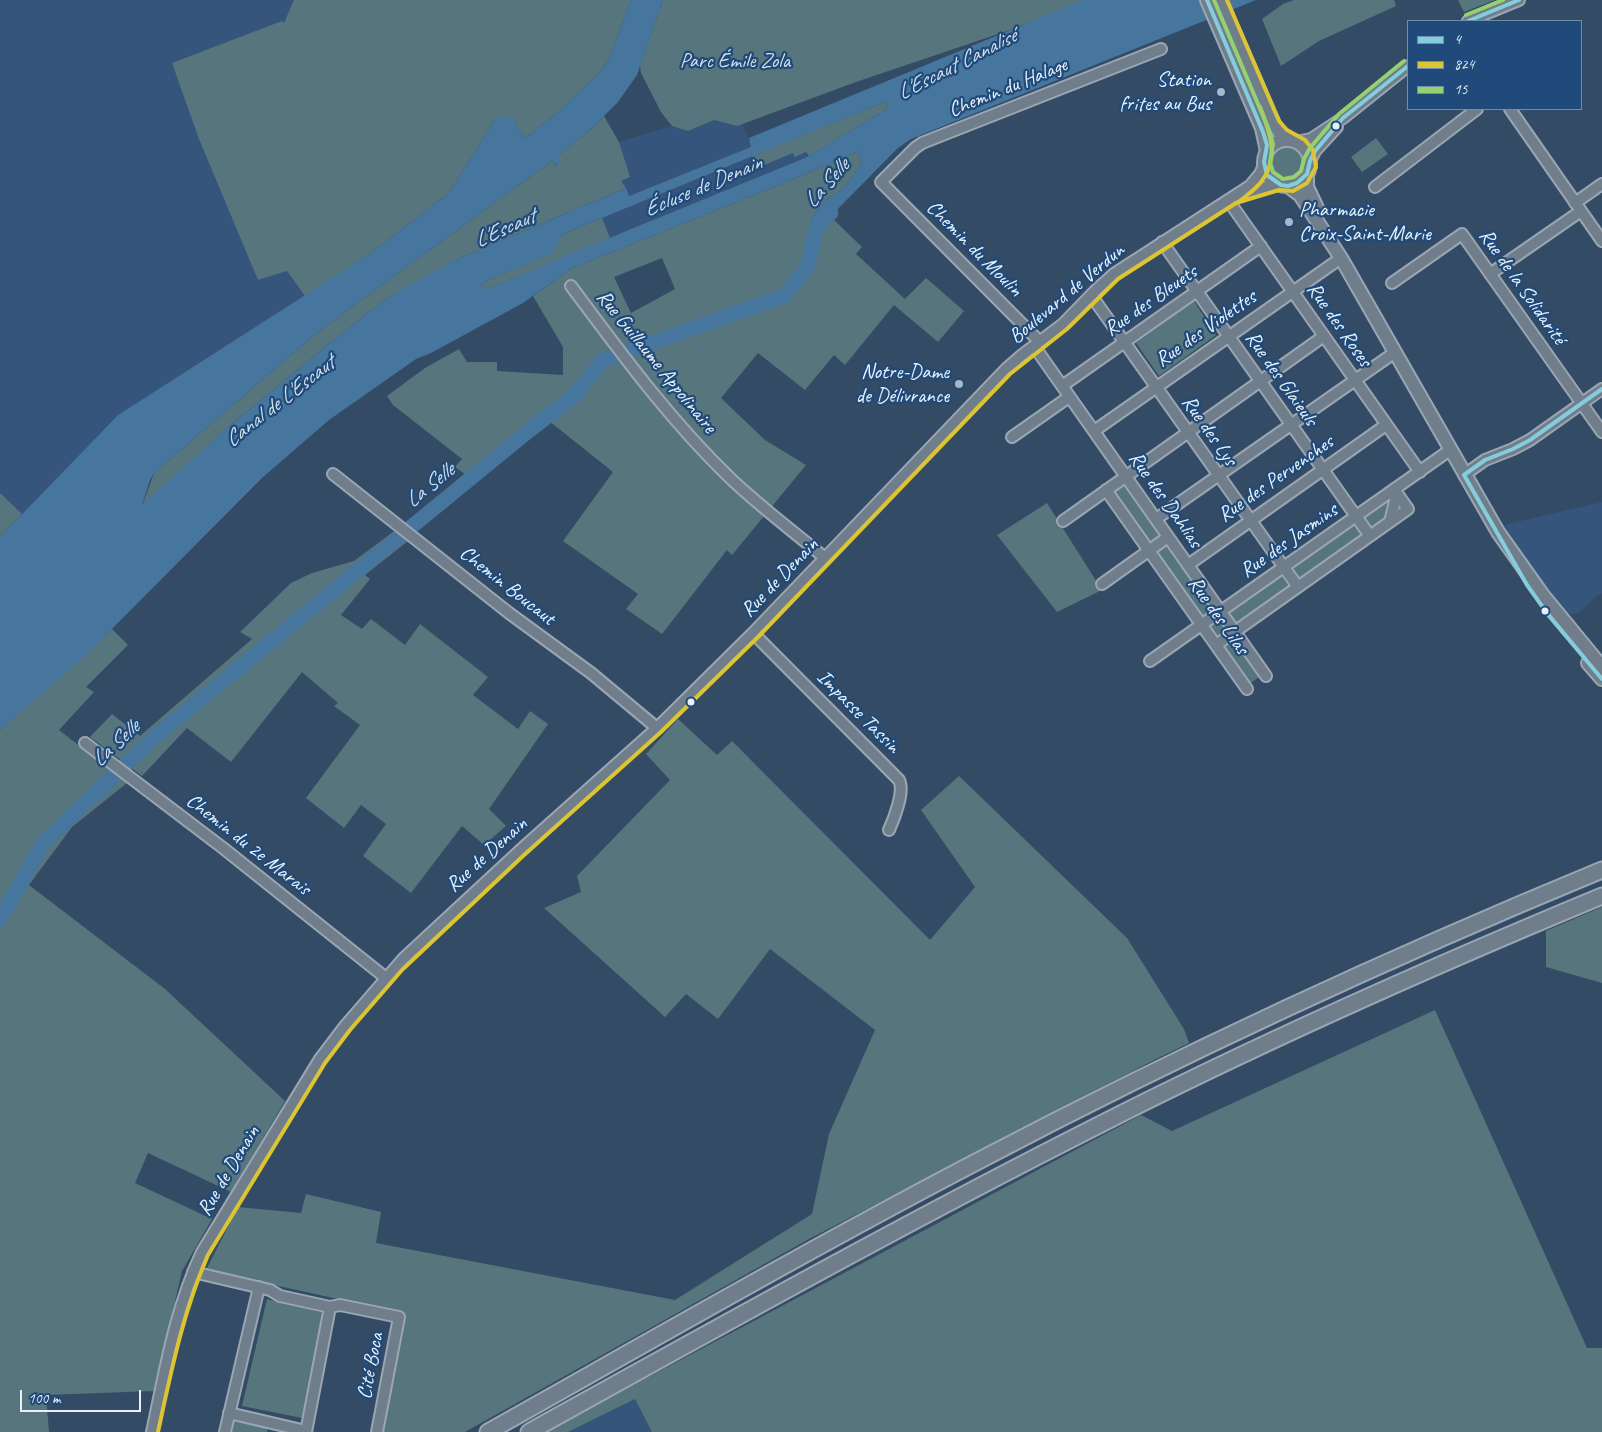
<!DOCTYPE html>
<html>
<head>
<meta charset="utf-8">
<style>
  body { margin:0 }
  #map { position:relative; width:1602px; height:1432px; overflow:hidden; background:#344b65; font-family:Caveat,sans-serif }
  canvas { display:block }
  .legend { position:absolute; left:1407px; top:20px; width:175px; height:90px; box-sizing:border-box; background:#1f4a7a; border:1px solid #6f8dac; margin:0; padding:6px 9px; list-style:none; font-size:15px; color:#e8f1f8 }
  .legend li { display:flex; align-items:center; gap:10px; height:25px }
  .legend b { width:25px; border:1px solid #6f8dac }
  .scale { position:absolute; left:20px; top:1390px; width:121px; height:22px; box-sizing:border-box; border:2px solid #e8f1f8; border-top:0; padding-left:6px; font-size:15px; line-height:18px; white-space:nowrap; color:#e8f1f8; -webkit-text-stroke:4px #1f4a7a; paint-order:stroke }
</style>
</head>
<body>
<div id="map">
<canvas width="1602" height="1432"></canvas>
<ul class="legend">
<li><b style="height:6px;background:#85cddc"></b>4</li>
<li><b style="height:6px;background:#dcc433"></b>824</li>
<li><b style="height:6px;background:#94d26f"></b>15</li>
</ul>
<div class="scale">100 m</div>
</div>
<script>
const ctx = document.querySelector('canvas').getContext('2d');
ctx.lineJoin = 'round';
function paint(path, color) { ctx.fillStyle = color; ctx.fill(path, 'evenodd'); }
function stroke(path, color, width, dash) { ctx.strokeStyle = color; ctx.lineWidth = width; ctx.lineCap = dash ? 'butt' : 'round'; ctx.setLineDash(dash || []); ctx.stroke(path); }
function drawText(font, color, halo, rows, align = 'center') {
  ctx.font = font + ' Caveat,sans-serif'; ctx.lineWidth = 4.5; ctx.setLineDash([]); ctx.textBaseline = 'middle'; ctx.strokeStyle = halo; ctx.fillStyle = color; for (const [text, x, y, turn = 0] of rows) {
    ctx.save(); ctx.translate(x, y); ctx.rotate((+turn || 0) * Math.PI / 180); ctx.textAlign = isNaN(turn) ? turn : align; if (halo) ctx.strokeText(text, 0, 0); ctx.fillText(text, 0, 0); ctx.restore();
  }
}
paint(new Path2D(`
  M0,0h481l-224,279 30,-8 18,25 -187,119 -118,122z
  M714,120l23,6 5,-2 10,23 -123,49 -8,-15 -2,-39 53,-16 16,5z
  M806,152l3,4 -199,82 -8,-20 150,-62 5,12 36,-15z
  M1602,502v91l-8,5 -15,15 -11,1 -26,-32 -38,-57z
  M635,1399l17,33h-84z`), '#36557c');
paint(new Path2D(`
  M294,0h337l-20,55 -10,16 -45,43 -31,24 -10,-15 -18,-7 -48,77 -78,60 -66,43 -18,-25 -29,9 -59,-141 -27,-76 110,-42 2,2z
  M663,0h423l-76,30 -154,52 -119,44 -23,-6 -26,11 -16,-5 -11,-14 -20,-39 -1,-7z
  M1294,0h100l2,6 -77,35 -38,25 -19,-47 21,-15z
  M1458,0h37l-31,12z
  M887,101l1,6 -3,3 -76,46 -3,-4 -11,5 -2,-4 -36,15 -5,-12z
  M604,116l15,26 11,35 -9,4 5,7 -164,69 -76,42 -51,40 -108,89 -85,78 12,-33 159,-137 37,-28 202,-147 4,5 2,-10 33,-27z
  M1376,138l12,16 -26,18 -11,-15z
  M1272 162a15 15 0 1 1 30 0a15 15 0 1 1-30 0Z
  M858,151l4,12 -17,24 -20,14 -14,18v9l9,-1 10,-11 32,31 -6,7 49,45 21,-21 38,33 -26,31 -44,-37 -49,60 -11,-10 -29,35 -47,-37 -37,45 44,42 41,25 -74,90 -5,-5 -65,84 -36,-25 12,-15 -75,-53 50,-69 -64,-51 -73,61 -21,-15 7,-8 -69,-54 -6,-9 38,-28 34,-19 8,13h30v9l66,4v-28l-30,-51 39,-28 229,-92zM662,258l13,31 -44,24 -17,-36z
  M602,218l8,20 -122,51h-5l-2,-4 3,-3 67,-29 12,-19z
  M1194,301l22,34 -57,41 -23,-33z
  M1125,482l38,53 -14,10 -37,-53z
  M0,493l22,21 -22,23z
  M1392,494l-4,23 -17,12 -9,-13z
  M1047,503l55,87 -45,22 -60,-77z
  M1355,523l8,12 -64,45 -9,-11z
  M397,529l11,12 -43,34 5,4 -29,36 21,14 9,-10 34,26 15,-21 68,53 -15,18 45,34 12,-18 18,13 -59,85 17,17 -22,19 -22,-19 -51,67 -48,-37 23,-32 -25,-19 -17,23 -38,-30 54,-73 -26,-19 4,-3 -36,-31 -71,90 -44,-34 -45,48 -52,-39 22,-23 28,22 112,-97 -12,-7 51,-49 21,-10 42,-12z
  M1167,543l49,68 -13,9 -49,-67z
  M1281,575l8,12 -54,38 -9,-12z
  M1209 628a9 9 0 1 1 18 0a9 9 0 1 1-18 0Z
  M112,629l16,16 -42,42 8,5 -35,38 68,53 -55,44 -43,58 136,104 120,112 -54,91 -83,-39 -13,30 77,36 -30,52 -28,120 -108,4 3,37h-49v-702l85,-75z
  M1234,636l28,39 -14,10 -28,-38z
  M678,719l39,36 15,-14 198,199 45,-53 -54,-77 38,-34 168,162 57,91 5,14 -33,16 -347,180 -344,193h-83l24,-118 -200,-44 32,-63 63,6 5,-19 75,18 -5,31 299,57 137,-86 17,-80 46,-104 -105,-81 -52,70 -32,-25 -21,23 -121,-109 37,-16 -4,-16 93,-96 -24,-26z
  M1602,907v76l-56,-16v-36z
  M1435,1010l152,338h15v84h-950l-17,-33 -67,33h-23l596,-317 31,16z
  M267,1299l57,14 -22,105 -60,-12z
  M233,1418l35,9 -1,5h-37z`), '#57757d');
paint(new Path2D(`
  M631,0h32l-26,75 -19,27 -27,27 -33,27 3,9 -4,1 -5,-5 -202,147 -37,28 -159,137 -4,7 -8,25 85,-77 108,-89 51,-40 32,-19 44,-23 164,-69 3,8 122,-49 -2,-9 334,-138h173l-345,139 -13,9 -78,79 -9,2v-10l14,-18 20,-14 17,-24 -4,-12 -57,25 -229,92 -49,35 -92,50 -15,6 -87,61 -67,58 -176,177 -86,75v-193l118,-122 253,-162 78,-60 48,-77 18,3v4l10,15 31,-24 45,-43 10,-16zM887,101l1,6 -3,3 -78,47 -254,104 -65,28h-5l-2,-4 3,-3 68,-29 11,-19z`), '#46759e');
stroke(new Path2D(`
  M0,919l44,-77 113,-107 369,-302 49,-38 28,-35 181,-64 23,-28 10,-41 14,-14`), '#46759e', 15);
const minor = new Path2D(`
  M1468,21l51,-21
  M1510,109l92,132
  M1296,142l15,-3 32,-21 65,-52
  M1310,161l5,-10 22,-24
  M1375,187l102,-78
  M1246,193l32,-9
  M1228,200l192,272
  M1575,203l27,-19
  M1162,242l208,294
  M1490,274l91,-63
  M1392,283l70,-49 140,198
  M571,286c50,67 98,133 158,191 30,29 64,54 96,81
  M1091,295l207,292
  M1040,342l-159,-160 34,-34 7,-5 239,-94
  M1034,346l232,330
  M1062,386l199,-140
  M1094,431l247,-173
  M1012,437l57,-40
  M333,474l176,139 82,60 66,55
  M1464,475l21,-15 28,-11 17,-9 72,-51
  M1106,490l141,199
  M1156,519l238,-166
  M1063,521l261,-185
  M1390,522l5,-21 -1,-11
  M1188,565l198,-140
  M1102,584l66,-47
  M753,633l146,147c6,11 -5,39 -10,50
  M1216,645l192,-136 -14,-20
  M1150,661l300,-211
  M85,743l138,105 163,130
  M193,1272l77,18 10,6 50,11 -24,125
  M330,1307l10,-2 59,12 -22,115
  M229,1413l77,18
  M152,1432c13,-61 23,-123 50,-180l118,-193 25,-33 58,-67 122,-113 132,-118 96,-95 253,-264 16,-14 41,-31 32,-33 19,-17 136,-88 10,-12 4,-9
  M225,1432l34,-145`);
const major = new Path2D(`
  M1207,0l55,128 5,23
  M1220,0l54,124 6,9 11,7
  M1264 163a23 23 0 1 1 46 0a23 23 0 1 1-46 0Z
  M1307,174v13l10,21
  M1288,186l12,9 41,63 157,274 44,62 60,73
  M1588,663l14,16`);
const highway = new Path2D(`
  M488,1432c164,-92 327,-186 494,-273 202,-106 409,-202 620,-289
  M529,1432c188,-104 376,-209 568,-306 165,-84 334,-159 505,-230`);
stroke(minor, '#9aa6b3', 14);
stroke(major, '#9aa6b3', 16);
stroke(highway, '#9aa6b3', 19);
stroke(minor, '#707e8c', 10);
stroke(major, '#707e8c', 12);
stroke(highway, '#707e8c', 15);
stroke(new Path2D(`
  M1207,0l56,132 4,13 -3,17 3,13 14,10 7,1 9,-3 10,-9 3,-13 5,-10 28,-33 65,-52
  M1468,21l51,-21
  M1464,475l63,110 22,31 53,63
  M1464,475l21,-15 28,-11 17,-9 72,-51`), '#85cddc', 4);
stroke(new Path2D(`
  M1240,201c7,-6 16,-12 21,-19 19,-24 9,-50 -1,-75
  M158,1432c13,-60 25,-120 50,-177l117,-192 25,-33 52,-60 121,-114 138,-124 97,-95 252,-263 57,-45 51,-50 118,-76 43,-13 14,1 14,-8 9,-16 -3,-17 -8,-10 -18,-10 -8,-9 -52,-121`), '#dcc433', 4);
stroke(new Path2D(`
  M1214,0l55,130 4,14 -3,18 3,10 10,7 11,-2 7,-6 3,-12 6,-11 29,-34 65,-53
  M1466,15l37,-15`), '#94d26f', 4);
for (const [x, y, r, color] of [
  [1221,92,5,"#a9b7c5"],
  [1336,126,4.5,"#e8f1f8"],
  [1289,222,5,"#a9b7c5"],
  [959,384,5,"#a9b7c5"],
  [1545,611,4.5,"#e8f1f8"],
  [691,702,4.5,"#e8f1f8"]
]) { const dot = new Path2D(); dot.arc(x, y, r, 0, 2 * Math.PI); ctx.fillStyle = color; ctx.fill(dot); stroke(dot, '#1f4a7a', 2); }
drawText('21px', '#d3dfe6', '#1f4a7a', [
  ["Parc Émile Zola",735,61]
]);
drawText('21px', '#e8f1f8', '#1f4a7a', [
  ["Station",1211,80],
  ["frites au Bus",1211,104],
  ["Pharmacie",1299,210,"left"],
  ["Croix-Saint-Marie",1299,234,"left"],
  ["Notre-Dame",949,372],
  ["de Délivrance",949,396]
], 'right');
drawText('21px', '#e8f1f8', '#1f4a7a', [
  ["Chemin du Halage",1008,88,-22],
  ["Chemin du Moulin",974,249,45],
  ["Rue de la Solidarité",1522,287,55],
  ["Boulevard de Verdun",1067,294,-40],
  ["Rue des Bleuets",1151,301,-35],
  ["Rue des Roses",1339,325,55],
  ["Rue des Violettes",1206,329,-35],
  ["Rue Guillaume Appolinaire",656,362,51],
  ["Rue des Glaieuls",1281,379,55],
  ["Rue des Lys",1209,431,55],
  ["Rue des Pervenches",1276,479,-35],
  ["Rue des Dahlias",1165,500,55],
  ["Rue des Jasmins",1289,541,-35],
  ["Rue de Denain",780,578,-46],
  ["Chemin Boucaut",507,586,38],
  ["Rue des Lilas",1218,616,55],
  ["Impasse Tassin",858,712,45],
  ["Chemin du 2e Marais",248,845,38],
  ["Rue de Denain",487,855,-42],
  ["Rue de Denain",229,1171,-59],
  ["Cité Boca",371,1366,-79]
]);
drawText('italic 22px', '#d0dfeb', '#1f4a7a', [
  ["L'Escaut Canalisé",957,65,-27],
  ["La Selle",827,184,-49],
  ["Écluse de Denain",703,187,-23],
  ["L'Escaut",505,229,-24],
  ["Canal de L'Escaut",280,402,-38],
  ["La Selle",430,486,-39],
  ["La Selle",116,744,-43]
]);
</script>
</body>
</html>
